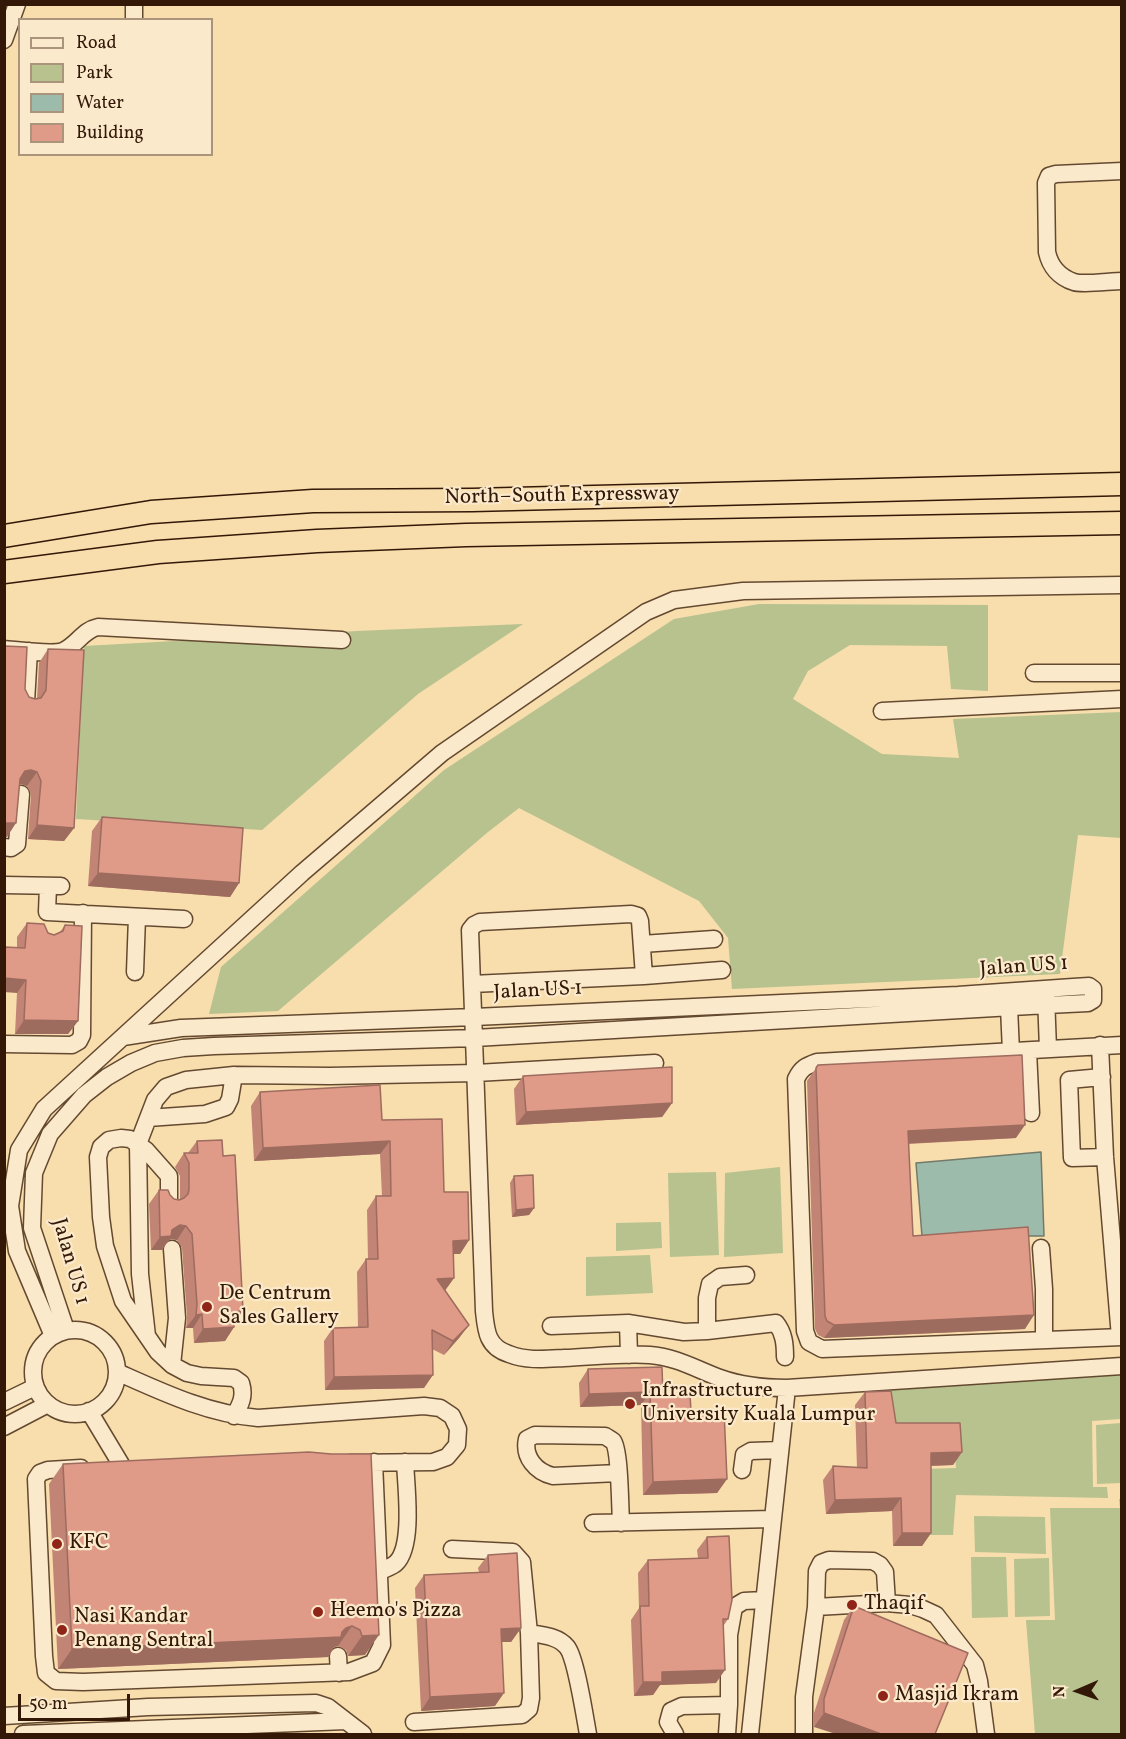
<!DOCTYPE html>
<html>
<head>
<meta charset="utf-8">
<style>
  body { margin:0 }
  #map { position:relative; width:1126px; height:1739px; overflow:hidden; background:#f8ddad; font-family:Vollkorn,serif }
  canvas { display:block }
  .frame { position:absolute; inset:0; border:6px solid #331808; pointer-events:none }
  .legend { position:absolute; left:18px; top:18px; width:195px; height:138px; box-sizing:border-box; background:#fae9ca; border:2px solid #aa957c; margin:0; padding:8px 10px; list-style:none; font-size:18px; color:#331808 }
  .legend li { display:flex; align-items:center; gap:12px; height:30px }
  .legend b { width:30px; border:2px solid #aa957c }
  .north { position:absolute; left:1048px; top:1661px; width:60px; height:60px; -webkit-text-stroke:4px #fae9ca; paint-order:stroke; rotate:268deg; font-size:16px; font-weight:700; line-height:24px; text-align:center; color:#331808 }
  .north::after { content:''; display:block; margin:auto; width:21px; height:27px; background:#331808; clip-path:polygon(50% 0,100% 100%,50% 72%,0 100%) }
  .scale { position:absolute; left:18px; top:1694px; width:112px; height:27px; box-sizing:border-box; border:3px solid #331808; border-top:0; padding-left:8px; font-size:18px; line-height:21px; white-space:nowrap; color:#331808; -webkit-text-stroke:4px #fae9ca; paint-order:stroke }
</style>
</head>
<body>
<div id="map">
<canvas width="1126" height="1739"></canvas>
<div class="frame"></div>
<ul class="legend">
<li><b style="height:8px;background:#fae9ca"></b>Road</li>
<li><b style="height:16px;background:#b7c28f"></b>Park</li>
<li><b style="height:16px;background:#9dbbab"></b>Water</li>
<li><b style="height:16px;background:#e09a88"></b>Building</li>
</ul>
<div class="north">N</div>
<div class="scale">50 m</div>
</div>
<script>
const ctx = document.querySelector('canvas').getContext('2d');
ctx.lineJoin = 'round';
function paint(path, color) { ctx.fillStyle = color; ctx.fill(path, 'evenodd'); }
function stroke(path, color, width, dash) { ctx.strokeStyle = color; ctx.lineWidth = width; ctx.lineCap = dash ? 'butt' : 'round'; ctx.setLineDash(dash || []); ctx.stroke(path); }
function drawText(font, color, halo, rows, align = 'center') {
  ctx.font = font + ' Vollkorn,serif'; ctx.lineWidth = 4.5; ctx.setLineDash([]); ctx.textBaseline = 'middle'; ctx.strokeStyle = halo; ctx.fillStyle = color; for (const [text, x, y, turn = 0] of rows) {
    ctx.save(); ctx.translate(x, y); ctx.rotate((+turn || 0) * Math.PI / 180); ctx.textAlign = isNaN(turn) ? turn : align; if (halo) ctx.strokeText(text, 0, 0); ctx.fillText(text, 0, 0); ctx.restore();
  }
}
paint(new Path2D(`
  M759,604l229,1v86l-37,-2 -4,-43 -97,-1 -42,26 -15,28 89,55 77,4 -6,-39 168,-7v126l-43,-3 -18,139 -328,15 -4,-51 -29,-37 -180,-93 -31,24 -210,179 -69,3 12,-47 223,-197 230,-151z
  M523,624l-105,70 -156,136 -186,-11 8,-173 273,-15z
  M780,1167l3,86 -59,4 1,-84z
  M716,1172l3,83 -49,2 -2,-84z
  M661,1222l1,26 -46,3v-28z
  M650,1255l3,38 -67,3v-39z
  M1121,1372v47l-29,2 1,66h14l1,11 -152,-3 -3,40h-28l-1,-66 32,-1 -3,-36 -63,-5 -3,-42z
  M1121,1423v60l-24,1 -1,-59z
  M1119,1499h3l-1,235h-86l-9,-114h29l-5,-112h70z
  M974,1516l71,1 1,37 -71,-2z
  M971,1557h35l2,60 -36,1z
  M1049,1558l1,58 -35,1 -1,-58z`), '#b7c28f');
const water = new Path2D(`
  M1041,1152l3,84h-122l-6,-73z`);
paint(water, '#9dbbab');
stroke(water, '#737a6a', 1.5);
const minor = new Path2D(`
  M134,20v-16
  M4,40l13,-36
  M1122,171l-66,3 -7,2 -3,7 1,69c3,14 12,25 27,30 8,3 37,-1 48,-1
  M4,649c13,1 48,6 59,2 14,-6 20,-21 35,-24l244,13
  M1034,673h88
  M26,702l3,-51
  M882,711l240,-12
  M4,847l7,1 6,-4 4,-50
  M4,885l57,1
  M48,886l-1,26 137,7
  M642,944l72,-5
  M135,972l2,-55
  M644,976l-4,-55 -2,-5 -7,-2 -151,8 -6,3 -4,5 14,381c2,20 3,36 25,43 18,7 36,5 55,4 28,-1 58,-5 86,-3 26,2 46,14 70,23 22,8 44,10 67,10l335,-22
  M472,984l172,-8 78,-6
  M1046,996l2,53
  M1009,1007l2,45
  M4,1044l68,1 7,-4 3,-6 1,-122
  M1100,1045l5,112 15,180
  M1122,1045l-305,17c-11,4 -16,6 -21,17l9,252 4,11 13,7 300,-12
  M1028,1051l3,62
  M1102,1077l-33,3 3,78 33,-1
  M148,1118l57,-4 21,-7 4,-8 4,-24
  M169,1203v-27l-23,-26 -16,-11 -9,-1 -12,2 -8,7 -3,10 3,60 4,29 18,55 35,51 14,13 15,8 14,3 33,2 7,5c4,13 0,21 -7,33
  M1041,1248l3,41v50
  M746,1275l-26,2 -10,7 -3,14v33l69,-8c8,10 9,21 9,34
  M628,1323l56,9 23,-1
  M551,1326l77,-3 1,32
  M66,1330l-34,-102 2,-55 16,-39 34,-39 23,-18 24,-14 24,-10 28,-5 31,-2 261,-8 572,-33 41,-2 5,-3v-11l-4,-3 -16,1 -115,8 -484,22 -293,11 -58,9
  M33 1372a42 42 0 1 1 84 0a42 42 0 1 1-84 0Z
  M53,1336l-36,-85 -7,-45 9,-56 25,-41 258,-236 140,-120 204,-141 28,-12 69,-9 379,-6
  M147,1336l-7,-62 -2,-130 17,-44 11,-13 20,-7 48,-5 96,1 146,-3 179,-10
  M172,1365l5,-47 -5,-69
  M117,1372c45,20 91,42 141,46l166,-12 16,2 12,8 6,13 -1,16 -10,12 -14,5 -83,1
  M4,1402l31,-15
  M89,1411l33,55
  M4,1427l44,-23
  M81,1468l-33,2 -8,3 -4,6 8,177 2,17 10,8 27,1 266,-10 24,-9 9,-18 -8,-183
  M742,1470l2,-15 7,-4 29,-1
  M618,1473l-65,3c-17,-4 -30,-19 -26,-37l8,-4 70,1c2,1 6,4 8,5 7,9 7,67 8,82
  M593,1523l180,-4
  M379,1572c5,-3 13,-5 17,-9 18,-17 10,-77 9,-101
  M816,1607l71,-4 23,2 13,4 13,6 39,50 4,16 7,53
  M529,1633c13,2 29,3 38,14 9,11 18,71 21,87
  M338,1656l1,17
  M4,1716l144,-9 168,-4 12,4 35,27
  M414,1722l108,-7 7,-6 2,-11 -2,-65 -7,-71 -9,-10 -61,-3
  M23,1734l323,-13
  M675,1734l-7,-12 3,-11 11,-5 47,-1
  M727,1734l2,-29v-70l5,-28 10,-6 20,-1
  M750,1734l37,-346
  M804,1734v-37l12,-90 1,-36 4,-8 8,-3 44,1 7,4 5,7 2,31`);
const highway = new Path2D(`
  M4,536l147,-24 162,-11 159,-1 650,-16
  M4,572l154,-20 159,-11 149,-6 656,-12`);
stroke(minor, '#644931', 19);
stroke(highway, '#331808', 25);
stroke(minor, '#fae9ca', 16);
stroke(highway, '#f8ddad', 22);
paint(new Path2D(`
  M48,649l26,179 -10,13 -36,-2 3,-45 -4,-8 -6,-2h-1l-13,53 18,-148 4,8 8,2 2,-36z
  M102,817l137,66 -9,14 -142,-11 4,-55z
  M27,923l27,12 6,-3 5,-7 13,96 -10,13h-53l2,-41v-56z
  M818,1065l198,73 -108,6 5,92 112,93 -201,9 -6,-3 -3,-6 -8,-248z
  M523,1076l149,27 -10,14 -146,8 -2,-36z
  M260,1092l122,28 62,72 25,48 -9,14h-7l1,24 -9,12 24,35 -10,13 -15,17 -12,-6 -8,39 -99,2 -1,-49 9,-13h25l-1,-56 9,-13h2l-1,-49 9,-14h6l-2,-42 -126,7 -3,-55z
  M197,1141l37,183v3l-9,14 -31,2 -1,-15h-7l1,-11 -5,-69 -5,-8 -6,-1 -3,2 -6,9h-11l-2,-46 10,-14 11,5 4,4 6,1v-24l-5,-9 9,-14h4z
  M514,1176l20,32 -5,7 -17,2 -2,-34z
  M588,1369l75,27 28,15 36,68 -10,14 -74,2 -2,-90 -61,2 -1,-24z
  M865,1392l31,31 66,29 -9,13 -22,1v67l-9,13h-29l-1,-35 -66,3 -3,-34 10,-14 24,2 -2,-63z
  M331,1454l34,201 -17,1 -2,-6 -8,-4 -4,1 -6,10 -270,12 -9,-185 14,-20z
  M707,1537l21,82 -4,6 -8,58 -56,2 -7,10 -19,1 -3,-76 8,-12 -1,-35 10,-13 50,-2 -1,-8z
  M488,1555l33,73 -10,14h-9l-7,64 -74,5 -6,-123 9,-13 55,-3 -1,-4z
  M854,1606l114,47 -154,74v-14l30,-93z`), '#c18475');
paint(new Path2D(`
  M31,770l6,2 -10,14 -6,-2 -5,1 9,-14z
  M4,823h12l-9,14h-3z
  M37,825l37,3 -10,13 -36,-2z
  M98,873l141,10 -9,14 -142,-11z
  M4,978l22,2 -9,13 -13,-1z
  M24,1020l54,1 -10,13h-53z
  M672,1103l-10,14 -146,8 10,-13z
  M1025,1125l-9,13 -118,6 10,-13z
  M390,1141l-10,13 -126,7 9,-13z
  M534,1208l-5,7 -17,2 4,-7z
  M180,1225l6,1 -9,14 -6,-1 -3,2 -6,9h-11l9,-13z
  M469,1240l-9,14h-17l10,-13z
  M454,1278l-10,14 -7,-13z
  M243,1311l-9,13 -1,-12z
  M202,1314l-9,14h-7l10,-13z
  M1034,1315l-9,14 -201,9 10,-13z
  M469,1325l-10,13 -15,17 9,-14z
  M234,1327l-9,14 -31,2 9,-14z
  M433,1375l-9,13 -99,2 9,-13z
  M650,1392l-9,13 -61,2 9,-13z
  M962,1452l-9,13 -32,1 10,-13z
  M727,1479l-10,14 -74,2 10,-13z
  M901,1498l-9,13 -66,3 9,-14z
  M902,1533h29l-9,13h-29z
  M352,1626l-14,20 -4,1 -6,10 -270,12 14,-20 274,-21z
  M521,1628l-10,14h-19l9,-13z
  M379,1635l-14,20 -17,1 14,-20z
  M725,1670l-9,13 -56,2 -7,10 -19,1 9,-14 19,-10z
  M504,1693l-9,13 -74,5 9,-14z
  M824,1713l57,21h-45l-22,-7z`), '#9d6c5f');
const building = new Path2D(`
  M4,646l23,1 -2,42 4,8 6,2 6,-1 5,-8 2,-41 36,1 -10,178 -37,-3 4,-44 -4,-9 -6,-2 -6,1 -5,8 -4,44h-12z
  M102,817l141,11 -4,55 -141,-10z
  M27,923l17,1 4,9 6,2 9,-4 2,-6 17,1 -4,95 -54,-1 2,-40 -22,-2v-31l21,1z
  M1022,1055l3,70 -117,6 5,105 115,-9 6,88 -200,10 -7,-4 -2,-5 -9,-248 2,-3z
  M672,1067v36l-146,9 -3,-36z
  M380,1085l2,35 60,-1 2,73h24l1,48 -16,1 1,37 -17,1 32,46 -16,16 -21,-11 1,45 -99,2 -1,-49 35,-1 -2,-68h12l-2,-63h15l-1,-55 -127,7 -3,-56z
  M222,1140l1,16 12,-1 8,156 -10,1 1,15 -31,2 -1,-15 -6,1 1,-11 -5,-70 -6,-8 -6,-1 -8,5 -1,6 -11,1 -1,-47h9l2,5 4,4 5,1 5,-2 4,-4 1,-4v-27l-5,-10h14l-1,-12z
  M533,1175l1,33 -18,2 -2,-34z
  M662,1367l1,29 27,-1 1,16 33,-1 3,69 -74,3 -3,-90 -61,2 -1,-25z
  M891,1391l5,32h64l2,29 -31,1v80h-29l-1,-35 -66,2 -2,-34 34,2 -2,-76z
  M309,1452l22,2h40l8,181 -17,1 -2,-6 -8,-4 -6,2 -4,4 -1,5 -269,12 -9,-185z
  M729,1536l3,64 -4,19h-5l2,51 -63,2v10h-19l-3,-76h9l-1,-46 60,-2 -1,-21z
  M517,1553l4,75 -20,1 3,64 -74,4 -6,-122 65,-3 -1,-17z
  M854,1606l114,47 -33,81h-54l-57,-21v-14z`);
paint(building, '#e09a88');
stroke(building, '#9d6c5f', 1.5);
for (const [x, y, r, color] of [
  [207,1307,6,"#8f2418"],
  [630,1404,6,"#8f2418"],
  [57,1544,6,"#8f2418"],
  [852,1605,6,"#8f2418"],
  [318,1612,6,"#8f2418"],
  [62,1630,6,"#8f2418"],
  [883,1696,6,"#8f2418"]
]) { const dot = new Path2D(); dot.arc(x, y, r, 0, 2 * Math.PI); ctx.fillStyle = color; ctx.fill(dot); stroke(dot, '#fae9ca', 2); }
drawText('21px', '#331808', '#fae9ca', [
  ["North–South Expressway",562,497,-1],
  ["Jalan US 1",1024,968,-4],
  ["Jalan US 1",538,992,-3],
  ["Jalan US 1",69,1262,74]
]);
drawText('21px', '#331808', '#fae9ca', [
  ["De Centrum",219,1295],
  ["Sales Gallery",219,1319],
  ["Infrastructure",642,1392],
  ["University Kuala Lumpur",642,1416],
  ["KFC",69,1544],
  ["Thaqif",864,1605],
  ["Heemo's Pizza",330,1612],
  ["Nasi Kandar",74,1618],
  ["Penang Sentral",74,1642],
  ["Masjid Ikram",895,1696]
], 'left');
</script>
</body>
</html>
